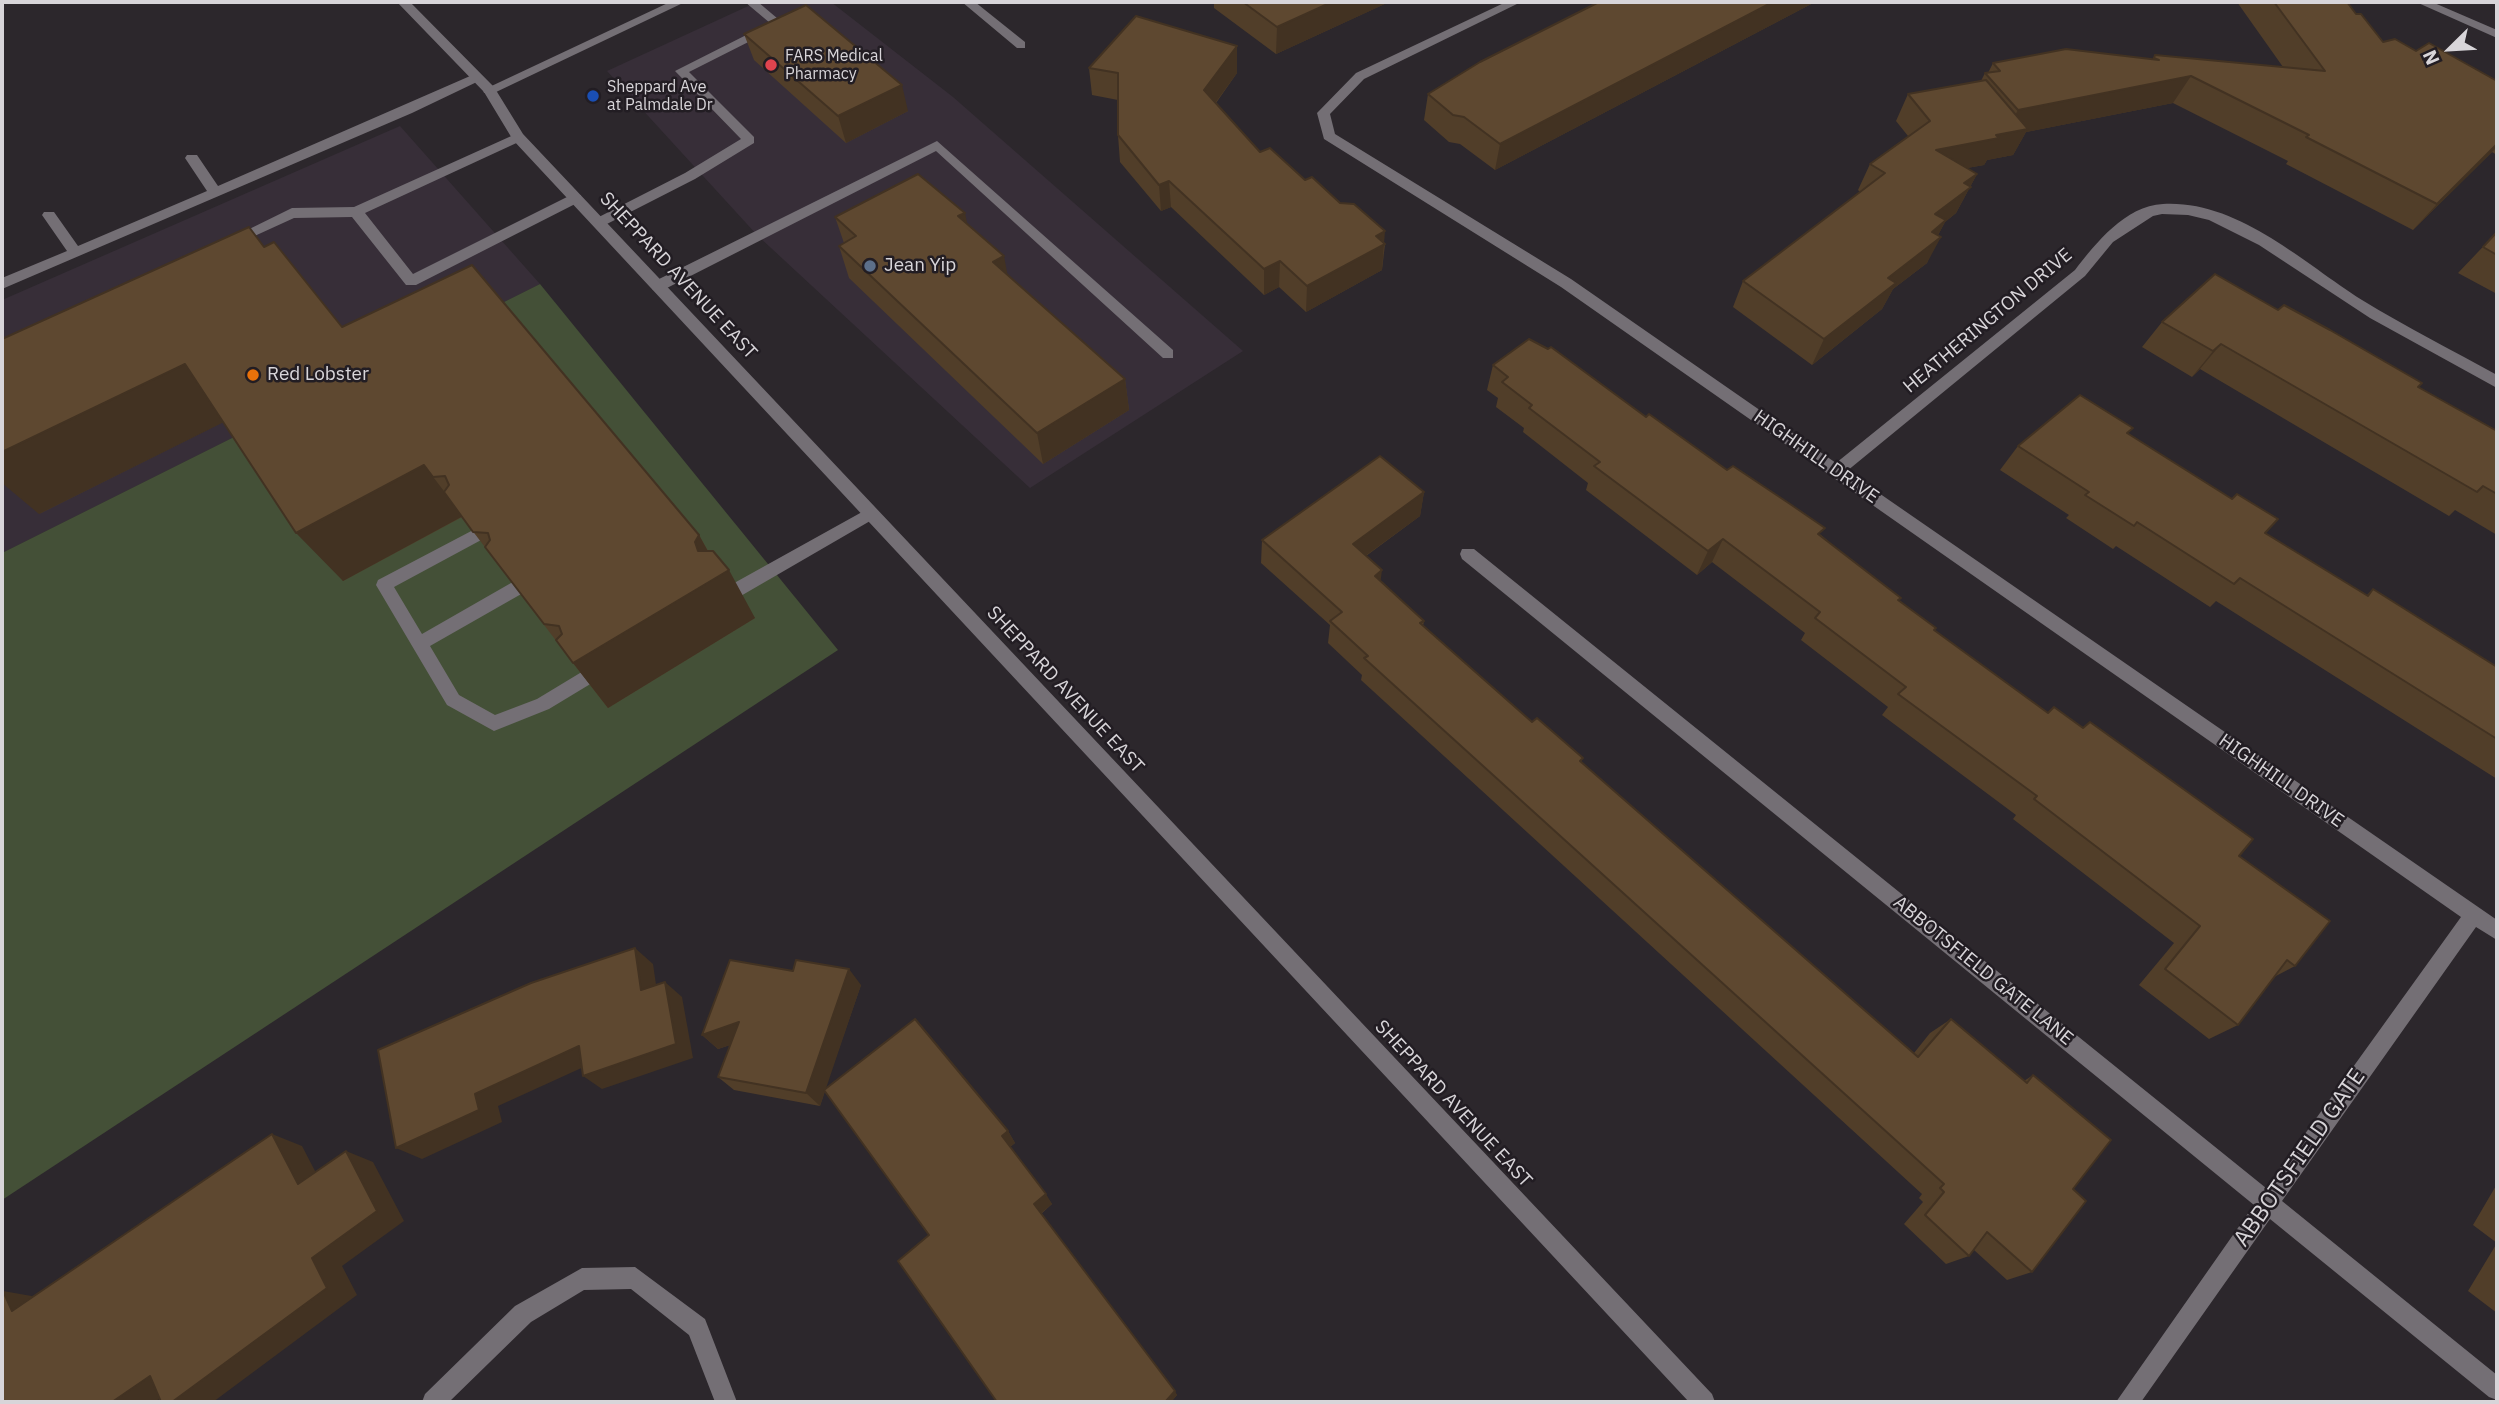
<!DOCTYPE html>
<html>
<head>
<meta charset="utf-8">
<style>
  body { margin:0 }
  #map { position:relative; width:2499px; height:1404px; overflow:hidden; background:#2c272c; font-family:"IBM Plex Sans",sans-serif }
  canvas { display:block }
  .frame { position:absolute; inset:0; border:4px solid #d8d5d9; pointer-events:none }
  .north { position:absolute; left:2415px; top:14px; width:70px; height:70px; -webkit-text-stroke:5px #221d23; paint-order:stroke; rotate:246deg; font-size:19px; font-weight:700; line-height:28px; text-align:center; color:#d8d5d9 }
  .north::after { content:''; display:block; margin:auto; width:24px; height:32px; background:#d8d5d9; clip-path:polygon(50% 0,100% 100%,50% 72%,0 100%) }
</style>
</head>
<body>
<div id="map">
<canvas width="2499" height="1404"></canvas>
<div class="frame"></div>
<div class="north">N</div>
</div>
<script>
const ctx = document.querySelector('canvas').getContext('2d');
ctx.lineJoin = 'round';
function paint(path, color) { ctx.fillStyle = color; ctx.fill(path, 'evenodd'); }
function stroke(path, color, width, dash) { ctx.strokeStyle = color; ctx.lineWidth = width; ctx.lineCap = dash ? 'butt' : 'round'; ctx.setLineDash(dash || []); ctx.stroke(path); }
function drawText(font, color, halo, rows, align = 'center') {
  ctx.font = font + ' "IBM Plex Sans",sans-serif'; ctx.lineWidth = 5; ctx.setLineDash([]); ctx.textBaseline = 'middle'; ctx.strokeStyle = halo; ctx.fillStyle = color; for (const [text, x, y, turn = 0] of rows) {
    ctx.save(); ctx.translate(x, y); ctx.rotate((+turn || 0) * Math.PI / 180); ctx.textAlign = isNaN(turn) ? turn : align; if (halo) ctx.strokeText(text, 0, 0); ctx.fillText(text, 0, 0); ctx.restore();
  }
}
paint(new Path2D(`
  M757,2h74l122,95 290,254 -213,137 -273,-253 -150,-164z
  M400,126l140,158 -538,269v-253z`), '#372e38');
paint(new Path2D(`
  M540,284l298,366 -836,550v-647z`), '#445037');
paint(new Path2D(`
  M745,2h13l26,22 -95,48 65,65v6l-59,36 -92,47h-10v-6l92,-47 56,-34 -66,-68 95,-48z
  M962,2h13l50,40v6h-8z
  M477,73l6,4 -2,3 -69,33 -410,176v-11l65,-27 -25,-36 2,-3h10l24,34 129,-55 -22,-33 2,-3h10l21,31z
  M518,133l7,4 -2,3 -158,73 48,61 158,-79h10v6l-165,84h-10l-54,-68 -58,1 -57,26h-10l-2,-3 67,-33 62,-1z
  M937,141l236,209v8h-10l-227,-207 -273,139h-10l-2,-4 2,-4z
  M871,507l8,6 -2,4 -138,80h-12l-2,-5 2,-5z
  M477,528l6,1 2,5 -2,5 -89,48 28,47 89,-51h12l2,5 -2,5 -93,53 29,49 36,20 42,-16 43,-26h12l3,5 -3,5 -43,26 -55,22 -47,-26 -71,-120 2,-5z`), '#746f75');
paint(new Path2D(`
  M670,2h15l-191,91h-10l-1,-3z
  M1506,2h15l-157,77 -34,35 5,20 236,145 265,184 239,-193c21,-27 50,-64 88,-66 75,-4 139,58 199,96 44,27 90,50 135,75v13l-127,-70 -111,-73 -50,-25 -21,-5 -26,-1 -9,2 -40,26 -28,34 -238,195 650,449v20l-21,-13 -194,274 215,174v25l-8,-3 -219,-178 -129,183h-25l138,-197 -792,-646 -2,-5 2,-5h12l792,639 195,-271 -900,-630 -237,-148 -7,-26 39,-40z
  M2416,2h16l65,28v8z
  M635,1267l70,52 32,83h-22l-26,-67 -58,-46 -47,1 -53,32 -82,80h-27l3,-8 90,-88 67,-38z`), '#746f75');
paint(new Path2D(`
  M397,2h13l84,85 29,47 1189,1260 3,8h-26l-1176,-1262 -29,-48z`), '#746f75');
paint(new Path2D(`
  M1214,2h175l-113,52 -62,-46z
  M1599,2h216l-320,168 -35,-26 -11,-2 -25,-22 4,-26z
  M2237,2h110l9,12 27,28 33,9 81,30v74l-5,-3 -79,78 -127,-66 2,-3 -115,-58 -147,29 -13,23 -26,5 -3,5 -17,3 10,6 -21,39 -11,9 -7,13 -11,28 -34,26 -11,20 -70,56 -79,-58 10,-26 117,-89 -2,-2 12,-26 38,-28 -12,-15 12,-27 73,-13 4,-8h3l5,-10 159,-3 3,-5 128,12z
  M744,34l164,77 -62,32 -92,-83z
  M1237,46v27l-21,30 44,49 45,28 80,64 -3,26 -76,42 -27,-25 -15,8 -93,-88 -10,4 -41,-49 -2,-27v-35l-26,-5 -3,-27z
  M835,217l132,7 40,50 118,105 4,31 -86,54 -194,-186 -10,-32 5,-3z
  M2497,232v62l-39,-21z
  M264,247l78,80 357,208 9,16 47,67 -147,90 -35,-45 -111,-146 -119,64 -120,-159 -184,92z
  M2162,322l256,65 79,44v104l-42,-25 -6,6 -249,-147 -8,8 -50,-30z
  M1493,365l153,52 81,53 94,65 113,95 305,226 56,110 -21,11 -36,48 -29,14 -70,-54 35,-42 -161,-124 3,-4 -134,-100 6,-8 -87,-67 4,-7 -93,-71 -15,13 -111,-85 2,-7 -65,-51 1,-4 -28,-21 2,-9 -11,-8z
  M2128,434l137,99 102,62 6,-6 124,78v112l-281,-178 -6,6 -94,-61 -3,3 -47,-31 3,-3 -69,-45 18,-24z
  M1424,492l-4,24 -54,40 15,26 43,39 -1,5 109,96 51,36 -2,4 333,291 16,-20 21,-14 73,62 9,-6 40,114 -41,83 -25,8 -33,-30 -5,6 -23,8 -42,-40 19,-22 -4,-4 3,-4 -561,-514 1,-5 -34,-32 2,-18 -69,-62 1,-23z
  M861,985l-36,104 183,42 7,12 -5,4 42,57 -11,10 136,181 -6,7h-174l-68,-167 -104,-144 -5,15 -86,-16 -16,-13 12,-32 -12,4 -16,-14z
  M2497,1184v129l-29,-22 29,-48 -24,-18z`), '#513e29');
paint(new Path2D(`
  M1332,2h57l-113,52 1,-27z
  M1773,2h42l-320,168 5,-26z
  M1237,46v27l-32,44 -1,-27z
  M2191,76l-18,27 -147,29 -13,23 -26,5 -3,5 -62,11 14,-26 69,-17 13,-23z
  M902,85l6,26 -62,32 -8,-27z
  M2497,144v3l-5,5 -79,78 24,-26z
  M1977,174l-21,39 -11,9 -10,19 6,-4 -14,26 -34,26 -11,20 -70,56 12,-26 64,-61 47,-64 29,-31z
  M1169,181l2,26 -10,4 -2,-26z
  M965,213l7,33 -14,-30z
  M1385,231l-3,39 -76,42 1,-26 69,-50z
  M1004,256l6,32 -17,-26z
  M1280,261l-1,26 -15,8v-26z
  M2221,344l-21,25 -8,8 21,-26z
  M185,364l49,53 -195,97 -37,-31v-31z
  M1125,379l4,31 -86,54 -6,-31z
  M424,465l39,51 -120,65 -47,-48z
  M1424,492l-4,24 -70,51 3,-23z
  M699,535l22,40 8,-5 26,48 -147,90 -35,-45 125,-112 -3,-9z
  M1723,539l-11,23 -15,13 11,-24z
  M1382,570l-3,23 -4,-17z
  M635,948l18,16 6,41 -18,-15z
  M849,969l12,16 -41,121 -14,-13z
  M665,982l17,15 11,61 -91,31 -19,-13z
  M739,1022l15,15 -36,12 -16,-14z
  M579,1046l20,14 -101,46 4,16 -80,37 -26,-11 79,-54z
  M1008,1131l7,12 -5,4 -8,-11z
  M272,1134l30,12 25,48 -29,-10z
  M346,1151l27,11 31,59 -62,45 15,29 -144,107h-41z
  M1046,1194l6,10 -12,10 -6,-10z
  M3,1291l40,7 -31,13z
  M150,1376l36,4 -31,22h-43z
  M1175,1391l2,4 -6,7h-4l-1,-1z`), '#423222');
const building = new Path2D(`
  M1243,2h89l-55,25z
  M1599,2h174l-273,142 -36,-27 -11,-2 -25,-21 52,-32z
  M2274,2h73l9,12h5l22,28 12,-3 21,12 13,-8 68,38v63l-60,60 -131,-67 3,-2 -118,-59 -173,34 -33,-37 15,-2 -7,-8 73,-14 93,11 -5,-2 1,-3 170,16z
  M806,5l96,80 -64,31 -94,-82z
  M1136,16l101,30 -33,44 56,62 10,-4 35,32 7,-3 28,26 14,1 31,27 -9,5 9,8 -78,42 -27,-25 -16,8 -95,-88 -10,4 -41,-50v-62l-29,-5z
  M1986,80l42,49 -32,6 3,3 -63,12 41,24 -13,9 7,4 -36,27 11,6 -14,12 9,5 -53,41 8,5 -72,56 -81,-58 142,-108 -15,-9 60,-43 -22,-27z
  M918,174l47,39 -7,3 46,40 -11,6 132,117 -88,54 -198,-187 17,-10 -21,-19z
  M249,227l15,20 10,-5 68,85 130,-62 227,270 -4,7 3,9h15l16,19 -156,93 -17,-23 6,-6 -3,-8 -15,-2 -59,-77 5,-7 -2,-7 -15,-1 -29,-40 5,-7 -4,-9 -12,1 -9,-12 -128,68 -111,-169 -183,88v-113z
  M2497,232v23l-14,-8z
  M2215,274l63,36 6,-5 46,25 92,53 -4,4 79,44v63l-14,-8 -6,6 -256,-148 -8,7 -51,-29z
  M1529,339l19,10 3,-2 95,70 3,-3 78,56 6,-4 57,38 35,24 -7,6 83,64 -3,2 38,28 -2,2 114,83 6,-6 29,21 7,-6 163,117 -14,17 91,65 -35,45 -8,-6 -49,65 -73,-56 35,-43 -166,-127 3,-3 -139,-102 8,-7 -91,-69 5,-6 -97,-73 -15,12 -114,-85 6,-4 -71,-54 3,-3 -30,-23 6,-5 -15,-12z
  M2080,395l53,33 -6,5 105,66 5,-5 41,25 -13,14 103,63 5,-7 124,78v72l-257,-161 -6,6 -97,-62 -3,4 -49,-31 4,-3 -71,-46z
  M1380,456l44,36 -71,52 29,26 -7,6 49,45 -4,2 112,99 5,-4 46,40 -3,3 338,296 33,-38 76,64 6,-8 78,65 -38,49 13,12 -54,71 -45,-40 -18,24 -44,-41 19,-23 -4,-4 4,-4 -580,-526 4,-2 -38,-35 12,-9 -80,-72z
  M635,948l6,42 24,-8 11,62 -93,32 -4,-30 -104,48 4,16 -83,38 -18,-98 153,-67z
  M730,960l63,11 3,-11 53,9 -43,124 -88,-16 21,-55 -37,13z
  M915,1019l93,112 -6,5 44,58 -12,10 141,187 -9,10 1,1h-170l-99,-141 31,-26 -105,-145z
  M272,1134l26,50 48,-33 31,60 -65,47 15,30 -155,114h-11l-11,-26 -38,26h-110v-110l1,-1 9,20z`);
paint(building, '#5e4830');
stroke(building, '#423222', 2);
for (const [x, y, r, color] of [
  [771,65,7,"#e0444e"],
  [593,96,7,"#1a4fb4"],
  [870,266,7,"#5c6f8a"],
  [253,375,7,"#e8710a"]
]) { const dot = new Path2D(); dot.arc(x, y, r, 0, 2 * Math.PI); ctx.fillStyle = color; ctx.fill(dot); stroke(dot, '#221d23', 2.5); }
drawText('16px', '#d8d5d9', '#221d23', [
  ["FARS Medical",785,56],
  ["Pharmacy",785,74],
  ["Sheppard Ave",607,87],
  ["at Palmdale Dr",607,105]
], 'left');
drawText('19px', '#d8d5d9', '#221d23', [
  ["Jean Yip",884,266],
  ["Red Lobster",267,375]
], 'left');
drawText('19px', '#d8d5d9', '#221d23', [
  ["SHEPPARD AVENUE EAST",678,276,47],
  ["HEATHERINGTON DRIVE",1988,321,-40],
  ["HIGHHILL DRIVE",1816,457,35],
  ["SHEPPARD AVENUE EAST",1065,690,47],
  ["HIGHHILL DRIVE",2281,781,35],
  ["ABBOTSFIELD GATE LANE",1983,971,39],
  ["SHEPPARD AVENUE EAST",1453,1104,47]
]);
drawText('23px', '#d8d5d9', '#221d23', [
  ["ABBOTSFIELD GATE",2300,1158,-55]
]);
</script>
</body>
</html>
